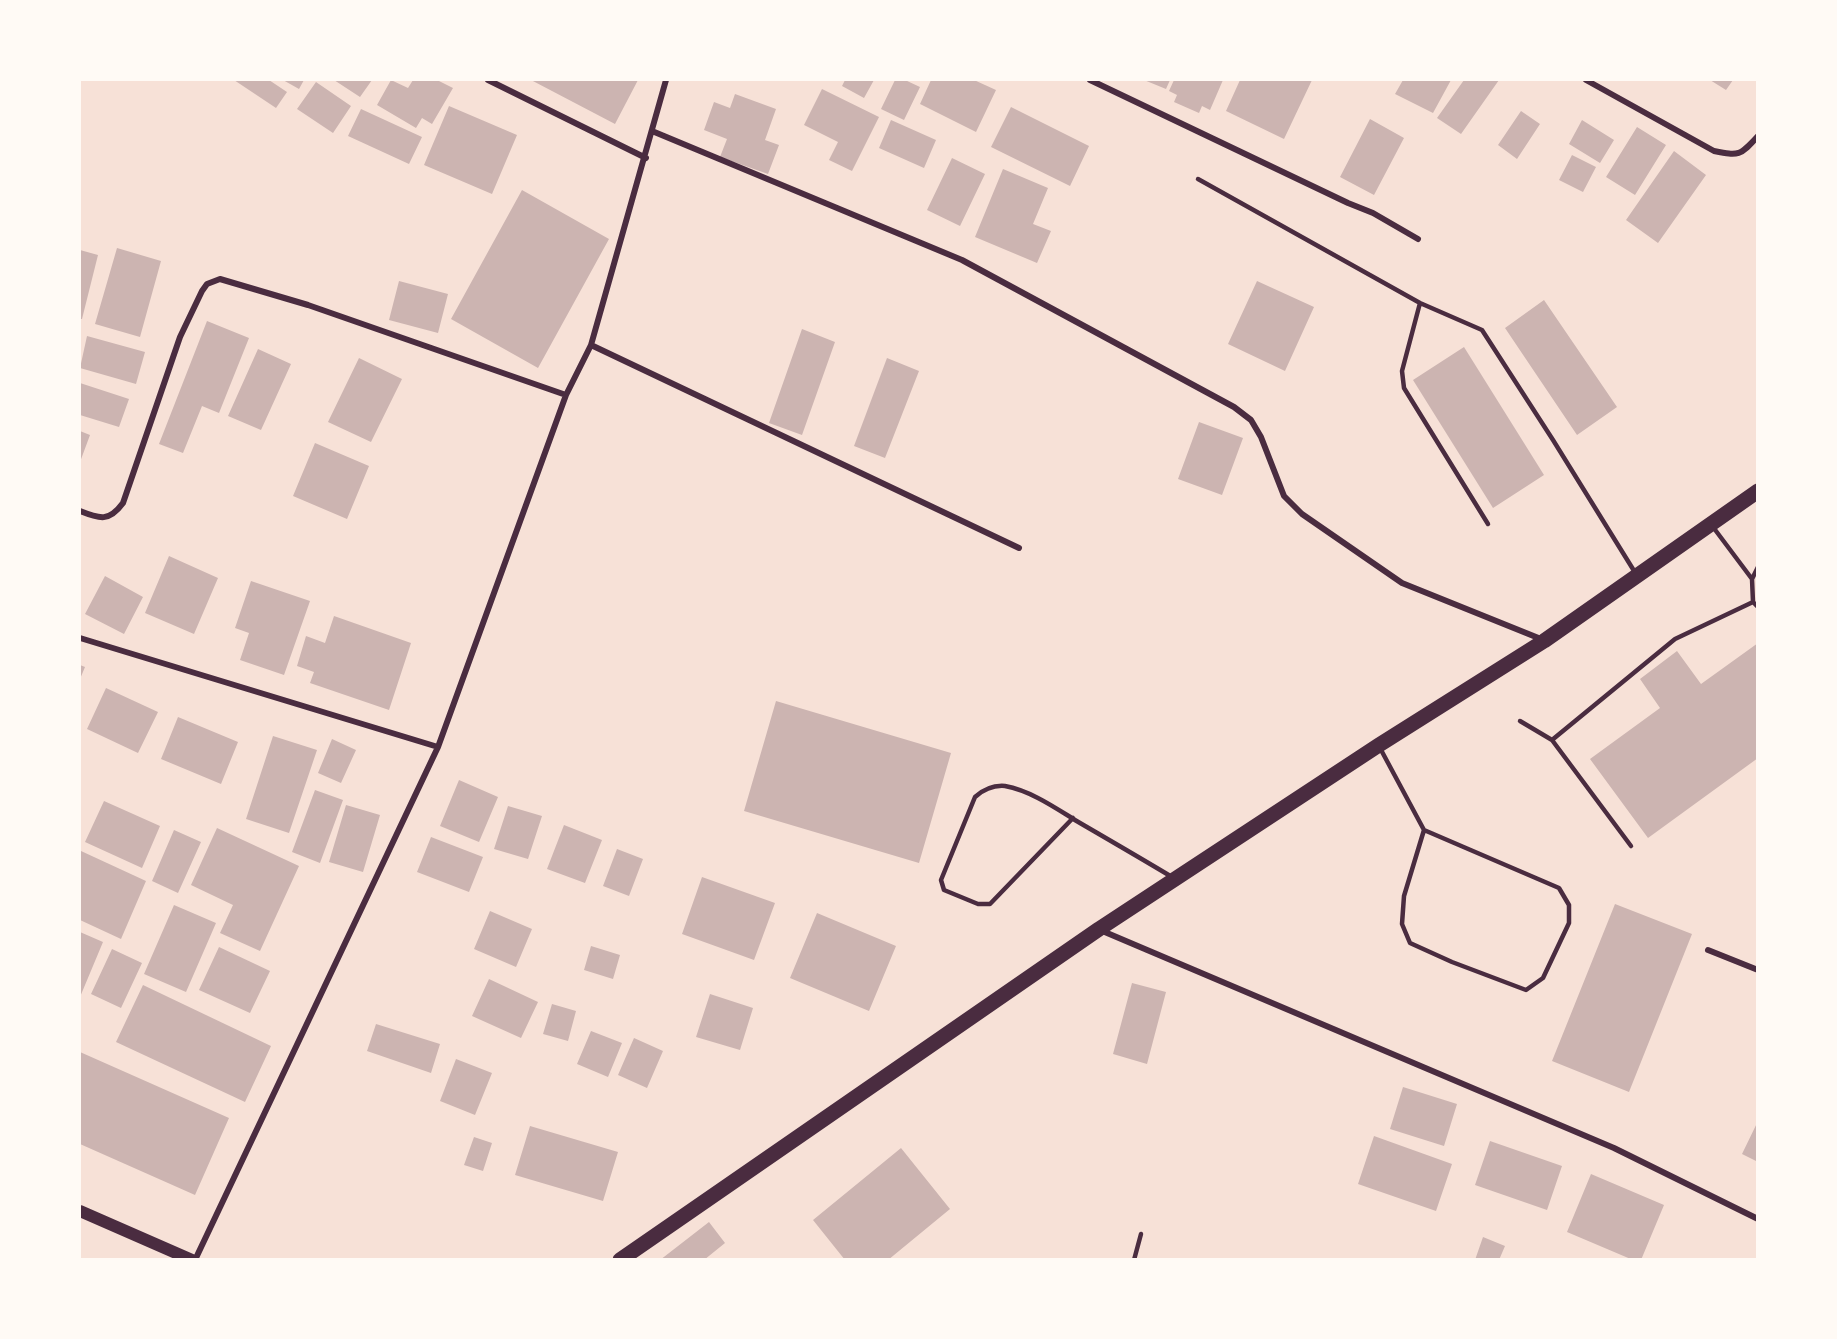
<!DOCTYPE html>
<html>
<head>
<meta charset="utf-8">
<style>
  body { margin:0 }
  #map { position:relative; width:1837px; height:1339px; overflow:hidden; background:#f7e1d7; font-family:Poppins,sans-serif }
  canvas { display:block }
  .frame { position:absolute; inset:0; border:81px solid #fffaf5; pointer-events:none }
</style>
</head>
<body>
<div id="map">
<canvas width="1837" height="1339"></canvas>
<div class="frame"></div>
</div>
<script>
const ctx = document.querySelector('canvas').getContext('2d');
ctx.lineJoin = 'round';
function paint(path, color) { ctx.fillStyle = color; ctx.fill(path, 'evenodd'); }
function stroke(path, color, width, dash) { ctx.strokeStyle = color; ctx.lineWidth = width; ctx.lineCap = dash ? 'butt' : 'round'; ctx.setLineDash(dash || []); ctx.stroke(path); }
paint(new Path2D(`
  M234,80h35l18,12 -11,16z
  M283,80h21l-5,9z
  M334,80h38l-12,17z
  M391,80l17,8 5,-8h24l16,8 -21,36 -10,-6 -6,10 -39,-23z
  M531,80h107l-23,44z
  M845,80h29l-10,18 -22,-12z
  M895,80h10l15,7 -16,33 -23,-11z
  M931,80h43l22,10 -20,42 -56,-28z
  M1144,80h26l-4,9z
  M1174,80h49l-13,30 -8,-4 -3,7 -25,-11 3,-7 -8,-4z
  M1240,80h72l-28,59 -58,-28z
  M1403,80h48l-18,33 -38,-19z
  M1464,80h35l-38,54 -24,-16z
  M1710,80h23l-7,10z
  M316,82l35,24 -18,27 -36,-24z
  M822,89l57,28 -27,54 -23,-11 9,-18 -34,-17z
  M735,94l41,15 -11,31 14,5 -11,29 -48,-17 7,-18 -23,-9 10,-28 16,6z
  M449,106l68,29 -25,59 -68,-29z
  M1011,107l78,39 -19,40 -79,-39z
  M361,109l61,28 -13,27 -61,-28z
  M1521,111l19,13 -23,35 -19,-14z
  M1370,119l34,19 -30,57 -34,-18z
  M891,120l45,20 -12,28 -45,-20z
  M1582,120l32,20 -14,23 -31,-19z
  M1637,127l29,18 -31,50 -29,-18z
  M1674,151l32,24 -48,68 -32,-23z
  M1572,155l24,12 -13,25 -24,-12z
  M952,158l33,16 -25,52 -33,-16z
  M1003,169l45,19 -15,36 18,7 -14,32 -62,-26z
  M522,190l87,49 -71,129 -87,-49z
  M117,248l44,13 -21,76 -45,-13z
  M80,250l18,5 -16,64h-2z
  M399,281l49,13 -10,39 -49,-13z
  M1257,281l57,26 -29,64 -57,-27z
  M1544,300l73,107 -40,28 -72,-107z
  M207,321l42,17 -30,75 -17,-7 -19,47 -24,-9z
  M802,329l33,13 -33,93 -33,-12z
  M87,336l58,16 -9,32 -56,-16z
  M1464,347l80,128 -51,33 -80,-128z
  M258,349l33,15 -30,66 -33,-14z
  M359,358l43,21 -31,63 -43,-20z
  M887,358l32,13 -34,87 -31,-12z
  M80,383l49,16 -10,28 -39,-12z
  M1199,422l44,16 -21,57 -44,-16z
  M80,431l10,4 -10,27z
  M315,443l54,23 -22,53 -54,-23z
  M169,556l49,22 -24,56 -49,-21z
  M105,576l38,21 -19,37 -39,-20z
  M251,581l59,20 -26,74 -44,-15 9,-27 -14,-5z
  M334,616l77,27 -22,67 -79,-27 4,-11 -17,-6 9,-30 19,7z
  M1758,643v115l-110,80 -58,-79 70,-51 -20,-29 37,-28 24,33z
  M80,665l5,2 -5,12z
  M106,688l52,24 -20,41 -51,-24z
  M776,701l175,52 -32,110 -175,-52z
  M178,717l60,25 -17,42 -60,-25z
  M273,736l44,14 -28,83 -43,-14z
  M332,739l24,11 -15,33 -23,-10z
  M459,780l39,17 -19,45 -39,-16z
  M315,790l28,10 -23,63 -28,-11z
  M104,801l56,25 -18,42 -57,-26z
  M346,805l34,10 -17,57 -34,-10z
  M508,806l34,10 -14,43 -34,-10z
  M564,825l38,15 -17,43 -38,-14z
  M217,828l82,38 -39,85 -40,-18 13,-28 -42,-20z
  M174,830l27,12 -23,51 -26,-12z
  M431,837l52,20 -14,35 -52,-20z
  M617,849l26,10 -14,37 -26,-10z
  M81,851l65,30 -25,58 -41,-19v-65z
  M702,877l73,26 -21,57 -72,-26z
  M1615,904l77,30 -63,158 -77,-31z
  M174,905l42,18 -30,69 -42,-18z
  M490,911l42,18 -16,38 -42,-18z
  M817,913l79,33 -27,65 -79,-33z
  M80,932l23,10 -23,55z
  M591,946l29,9 -7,24 -29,-9z
  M219,947l51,24 -20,42 -51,-23z
  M112,949l30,14 -21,45 -30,-14z
  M489,979l49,23 -17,36 -49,-22z
  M1132,983l34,9 -19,72 -34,-10z
  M143,985l128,61 -26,56 -129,-60z
  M710,994l43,14 -13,42 -44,-13z
  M552,1004l24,7 -8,30 -25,-7z
  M376,1024l64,20 -9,29 -64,-22z
  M591,1031l31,12 -14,34 -31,-13z
  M634,1038l29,13 -16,37 -29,-13z
  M80,1052l149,66 -34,77 -115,-51z
  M456,1059l36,14 -17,42 -35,-14z
  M1403,1087l54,17 -13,42 -54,-17z
  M1758,1121v41l-16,-8z
  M530,1126l88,26 -15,49 -88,-26z
  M1374,1136l78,28 -16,47 -78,-27z
  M474,1137l18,6 -9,28 -19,-6z
  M1490,1141l72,25 -15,44 -72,-25z
  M901,1148l49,61 -62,51h-43l-32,-40z
  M1591,1174l73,31 -23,55h-8l-66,-28z
  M709,1222l16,21 -21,17h-44z
  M1483,1237l22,9 -6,14h-24z`), '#ccb4b1');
stroke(new Path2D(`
  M1198,179l222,124 62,27 71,110 83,134
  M1420,303l-18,68 2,17 84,136
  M1713,527l39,52
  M1758,567l-6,12 1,23 5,5
  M1520,721l32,19 79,106
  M1552,740l123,-101 78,-37
  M1380,748l44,82 135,58 10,17v18l-26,55 -17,12 -74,-28 -42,-19 -8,-19 2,-28 20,-66
  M1073,818l-83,86h-12l-34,-14 -3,-10 34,-83c9,-8 18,-12 30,-11 27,5 52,23 75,37 31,18 62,36 92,54
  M1134,1260l7,-26`), '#4a2c40', 4.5);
stroke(new Path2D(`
  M488,80l158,78
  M1090,80l258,123 25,10 45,26
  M1586,80l128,71c25,5 26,5 44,-15
  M652,131l310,129 272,147 17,13 10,17 23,59 18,18 100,69 139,56
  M591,345l428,203
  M80,511c20,8 29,11 43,-8l57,-166 22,-46 5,-7 13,-5 88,26 258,90
  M80,638l358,109
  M1100,930l514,218 144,71
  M1708,950l50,20
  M195,1260l243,-513 128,-352 25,-50 75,-265`), '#4a2c40', 6);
stroke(new Path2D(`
  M80,1211l112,49`), '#4a2c40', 12);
stroke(new Path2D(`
  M620,1260l479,-331 280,-184 165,-104 214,-150`), '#4a2c40', 15);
</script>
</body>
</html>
